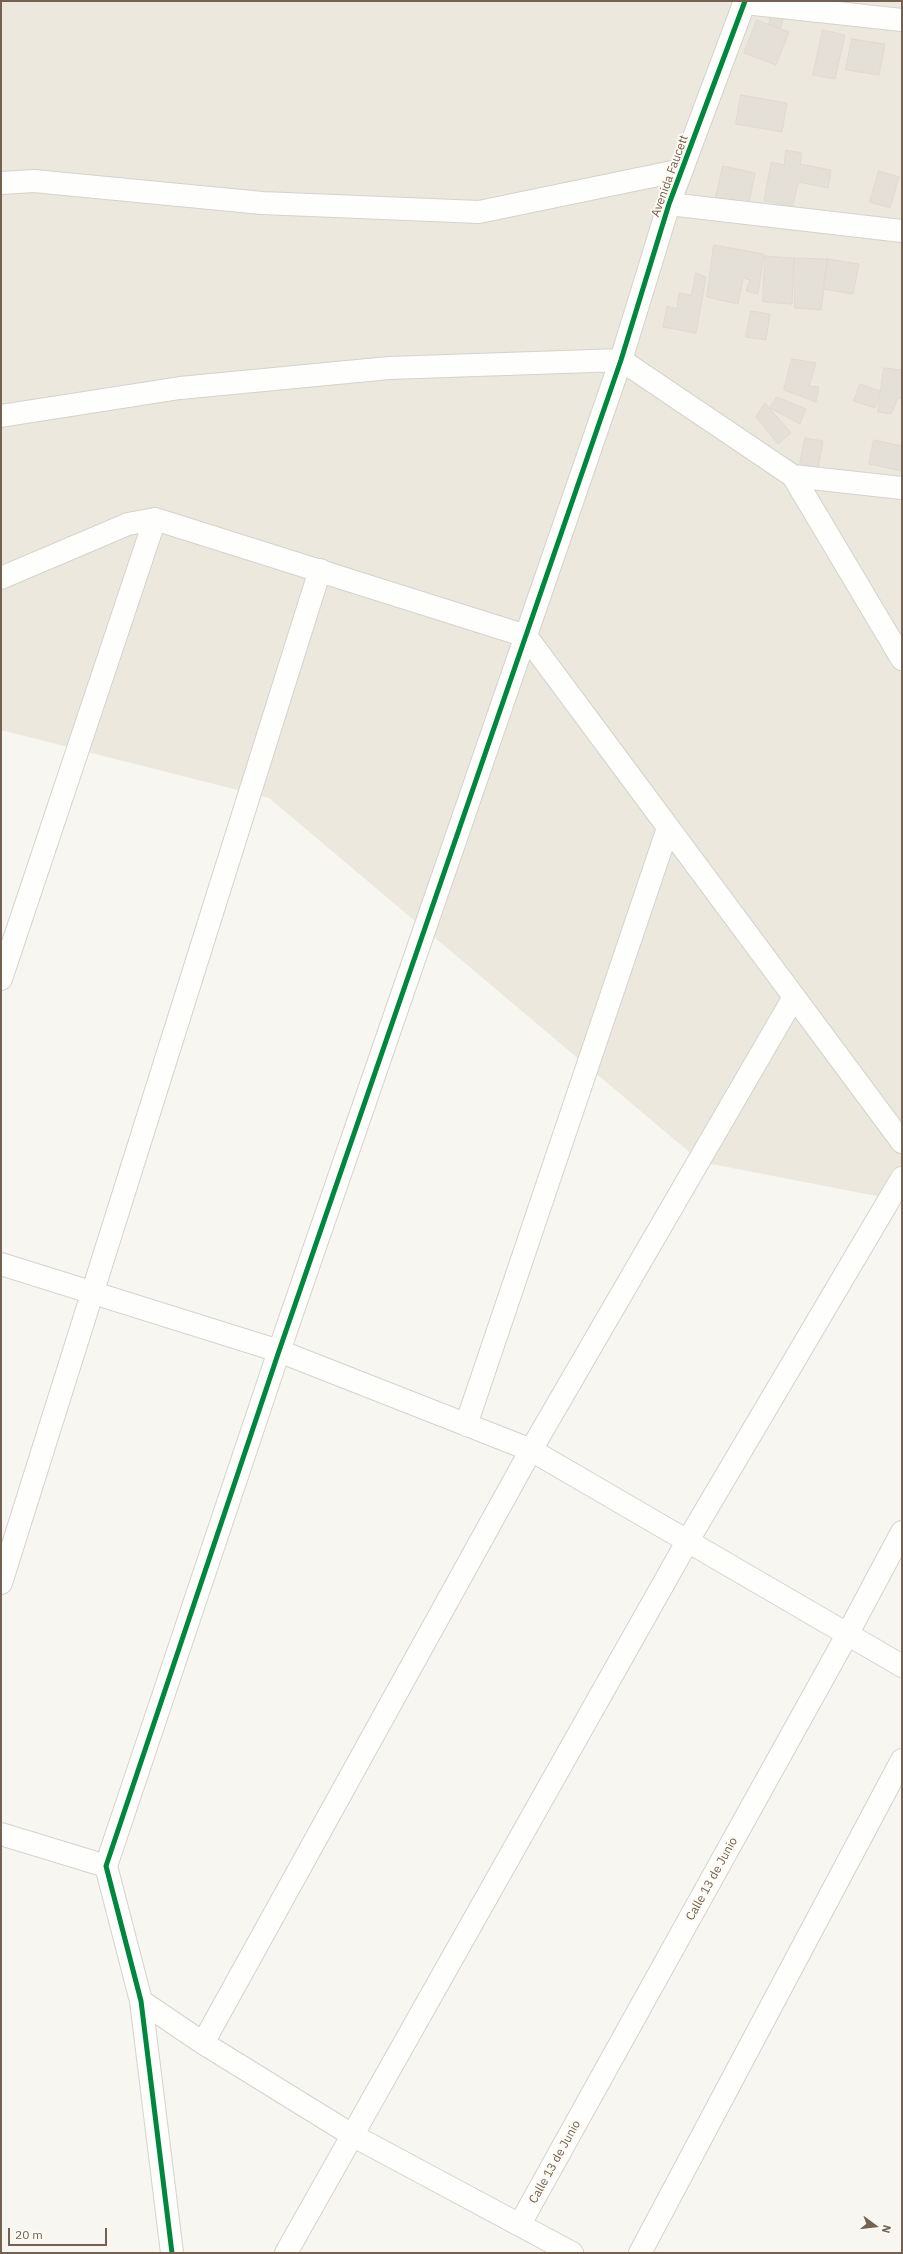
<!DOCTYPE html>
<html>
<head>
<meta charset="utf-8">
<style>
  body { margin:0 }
  #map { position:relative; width:903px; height:2254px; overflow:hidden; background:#f8f6f0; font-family:"IBM Plex Sans",sans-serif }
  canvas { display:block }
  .frame { position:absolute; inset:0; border:2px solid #736152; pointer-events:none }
  .north { position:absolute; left:855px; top:2206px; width:40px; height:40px; -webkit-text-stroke:3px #fdfaf3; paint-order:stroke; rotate:105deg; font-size:11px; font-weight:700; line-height:16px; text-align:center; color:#736152 }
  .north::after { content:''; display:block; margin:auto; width:14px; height:18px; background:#736152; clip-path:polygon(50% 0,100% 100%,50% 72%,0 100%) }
  .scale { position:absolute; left:8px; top:2228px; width:99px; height:18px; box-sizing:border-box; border:2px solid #736152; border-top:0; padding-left:5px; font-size:12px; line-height:14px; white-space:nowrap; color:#736152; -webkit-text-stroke:3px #fdfaf3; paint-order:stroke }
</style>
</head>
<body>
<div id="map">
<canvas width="903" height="2254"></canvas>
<div class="frame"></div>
<div class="north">N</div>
<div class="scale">20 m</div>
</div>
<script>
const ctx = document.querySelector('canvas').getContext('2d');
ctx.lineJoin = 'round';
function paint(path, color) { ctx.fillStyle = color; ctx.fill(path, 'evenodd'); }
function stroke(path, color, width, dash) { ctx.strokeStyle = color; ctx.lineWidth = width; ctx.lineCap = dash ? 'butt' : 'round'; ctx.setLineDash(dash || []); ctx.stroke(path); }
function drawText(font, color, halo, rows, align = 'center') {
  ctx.font = font + ' "IBM Plex Sans",sans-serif'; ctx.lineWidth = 3.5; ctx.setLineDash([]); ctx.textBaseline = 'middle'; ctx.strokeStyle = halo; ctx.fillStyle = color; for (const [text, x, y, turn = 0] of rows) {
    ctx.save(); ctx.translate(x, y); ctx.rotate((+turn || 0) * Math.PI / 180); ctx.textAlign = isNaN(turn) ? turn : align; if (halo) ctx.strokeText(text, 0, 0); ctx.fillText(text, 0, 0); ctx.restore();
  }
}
paint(new Path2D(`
  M1,1h901v1200l-201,-39 -432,-364 -268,-68z`), '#ede8dd');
const building = new Path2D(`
  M771,16l12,3 -2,9 -12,-4z
  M757,20l32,12 -13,33 -32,-12z
  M823,30l22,5 -10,44 -22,-4z
  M852,39l33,5 -6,31 -33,-5z
  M741,95l46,8 -5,29 -46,-8z
  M786,150l16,3 -2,11 31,6 -3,18 -30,-6 -5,24 -29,-5 7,-39 13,3z
  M723,166l32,7 -7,35 -33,-7z
  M879,171l20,6 -9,31 -20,-6z
  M714,245l50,9 -6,40 -12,-3 4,-11 -7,-2 -5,26 -31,-7z
  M765,256l29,2 -2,46 -29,-2z
  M794,258l34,1 -7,51 -26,-2z
  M828,259l31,5 -6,30 -30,-5z
  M696,273l10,4 -10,56 -33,-6 4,-21 10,3 2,-16 12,2z
  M751,311l19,3 -4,26 -20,-3z
  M792,359l24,4 -7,23 10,1 -3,15 -32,-12z
  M884,368l18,2v29l-4,-1 -7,16 -13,-2z
  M860,384l20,7 -5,17 -21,-7z
  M777,397l29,12 -6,15 -30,-16z
  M765,403l26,30 -13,11 -22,-27z
  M805,438l18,3 -5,27 -18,-3z
  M874,440l28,6v25l-33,-7z`);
paint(building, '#e4dfd7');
stroke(building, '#e0dad3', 1);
const minor = new Path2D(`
  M745,3l157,17
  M1,183l33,-2 228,22 217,9 203,-42
  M669,204l233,27
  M1,416l179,-28 209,-20 232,-8 172,116 109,12
  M793,476l109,183
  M1,578l127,-54 27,-5 371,117 376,506
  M1,979l154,-460
  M1,1264l278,87 252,99 371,216
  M466,1425l202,-597
  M1,1583l319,-1013
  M1,1834l105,32
  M141,2001l62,42 149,92 220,118
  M203,2043l328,-593 263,-453
  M520,2224l327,-589 55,-103
  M172,2253l-31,-252 -35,-135 173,-515 342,-991 48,-156 76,-203
  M286,2253l401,-711 215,-364
  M640,2253l262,-493`);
stroke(minor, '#d6d2cc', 24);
stroke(minor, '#fefefd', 22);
stroke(new Path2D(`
  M172,2253l-31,-252 -35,-135 173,-515 342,-991 48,-156 76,-203`), '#00873e', 5);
drawText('12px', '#736152', '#fdfaf3', [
  ["Avenida Faucett",670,176,-70],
  ["Calle 13 de Junio",712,1879,-61],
  ["Calle 13 de Junio",555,2162,-61]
]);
</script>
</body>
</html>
